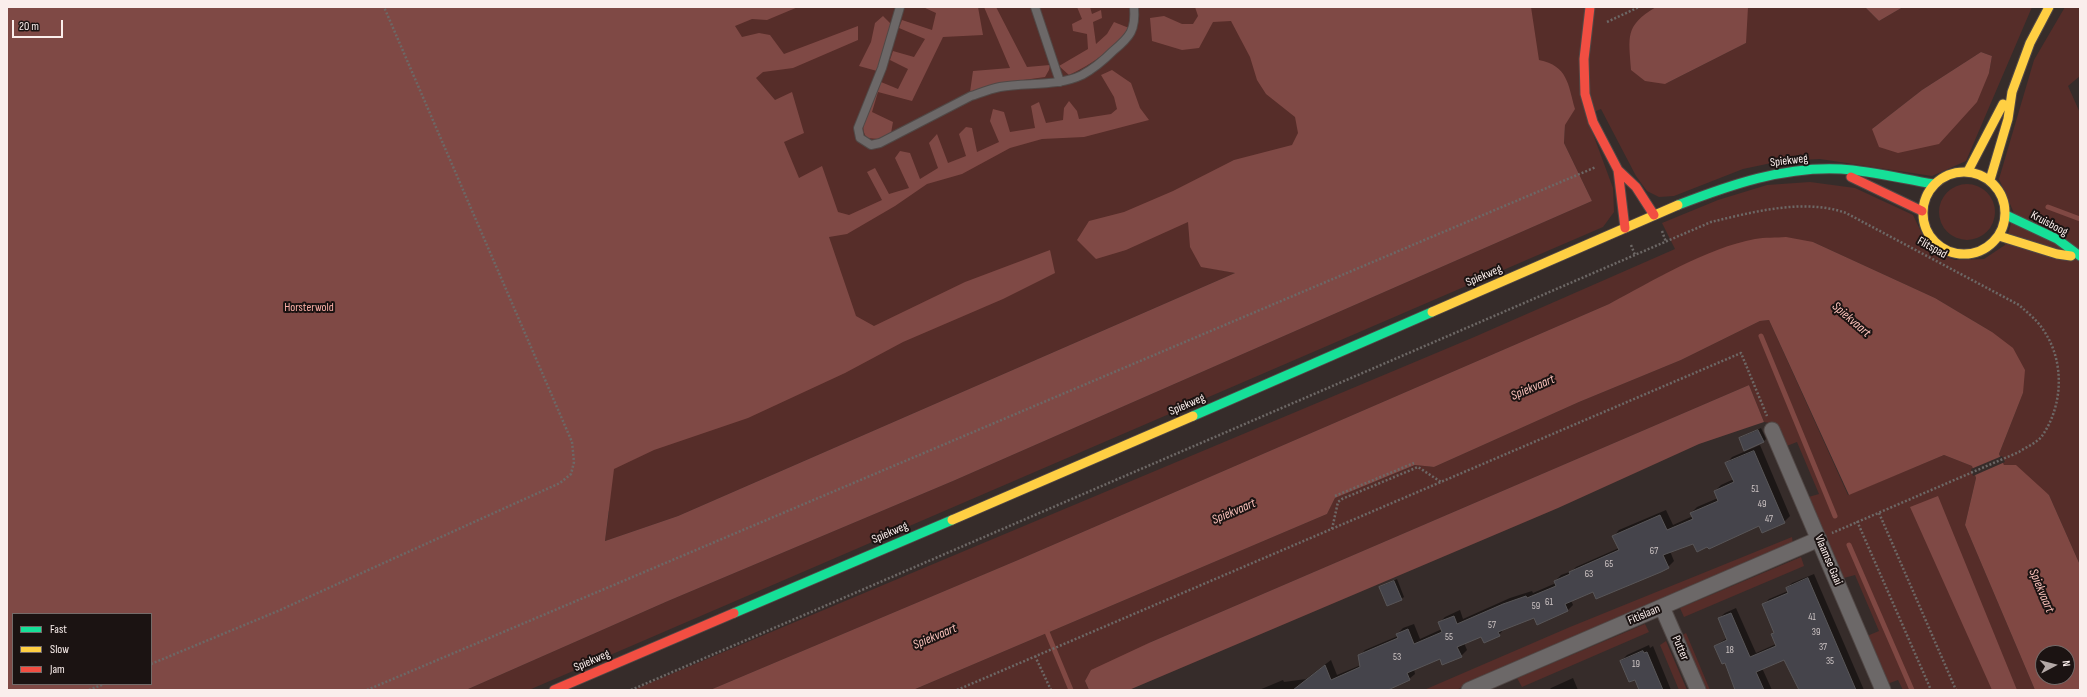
<!DOCTYPE html>
<html>
<head>
<meta charset="utf-8">
<style>
  body { margin:0 }
  #map { position:relative; width:2087px; height:697px; overflow:hidden; background:#362c2a; font-family:"Sofia Sans Condensed",sans-serif }
  canvas { display:block }
  .frame { position:absolute; inset:0; border:8px solid #faeeec; pointer-events:none }
  .legend { position:absolute; left:12px; top:613px; width:140px; height:72px; box-sizing:border-box; background:#1b1312; border:1px solid #746b69; margin:0; padding:5px 7px; list-style:none; font-size:12px; color:#faeeec }
  .legend li { display:flex; align-items:center; gap:8px; height:20px }
  .legend b { width:20px; border:1px solid #746b69 }
  .north { position:absolute; left:2035px; top:645px; width:40px; height:40px; box-sizing:border-box; background:#1b1312; border:1px solid #746b69; border-radius:50%; rotate:83deg; font-size:11px; font-weight:700; line-height:16px; text-align:center; color:#faeeec }
  .north::after { content:''; display:block; margin:auto; width:14px; height:18px; background:#b5aaa8; clip-path:polygon(50% 0,100% 100%,50% 72%,0 100%) }
  .scale { position:absolute; left:12px; top:20px; width:51px; height:18px; box-sizing:border-box; border:2px solid #faeeec; border-top:0; padding-left:5px; font-size:12px; line-height:14px; white-space:nowrap; color:#faeeec; -webkit-text-stroke:3px #1b1312; paint-order:stroke }
</style>
</head>
<body>
<div id="map">
<canvas width="2087" height="697"></canvas>
<div class="frame"></div>
<ul class="legend">
<li><b style="height:5px;background:#16e098"></b>Fast</li>
<li><b style="height:5px;background:#ffcf43"></b>Slow</li>
<li><b style="height:5px;background:#f24e42"></b>Jam</li>
</ul>
<div class="north">N</div>
<div class="scale">20 m</div>
</div>
<script>
const ctx = document.querySelector('canvas').getContext('2d');
ctx.lineJoin = 'round';
function paint(path, color) { ctx.fillStyle = color; ctx.fill(path, 'evenodd'); }
function stroke(path, color, width, dash) { ctx.strokeStyle = color; ctx.lineWidth = width; ctx.lineCap = dash ? 'butt' : 'round'; ctx.setLineDash(dash || []); ctx.stroke(path); }
function drawText(font, color, halo, rows, align = 'center') {
  ctx.font = font + ' "Sofia Sans Condensed",sans-serif'; ctx.lineWidth = 4; ctx.setLineDash([]); ctx.textBaseline = 'middle'; ctx.strokeStyle = halo; ctx.fillStyle = color; for (const [text, x, y, turn = 0] of rows) {
    ctx.save(); ctx.translate(x, y); ctx.rotate((+turn || 0) * Math.PI / 180); ctx.textAlign = isNaN(turn) ? turn : align; if (halo) ctx.strokeText(text, 0, 0); ctx.fillText(text, 0, 0); ctx.restore();
  }
}
paint(new Path2D(`
  M7,7h1858l14,14 24,-14h129l-66,154 -34,15 -112,-17 -39,2 -38,8 -69,27 -15,1 -12,-6 -11,-15 -35,-67 -15,6 27,73 1,24 -11,15 -1074,463h-63l202,-89 285,-120 639,-280 -28,-58 1,-18 -355,143 25,5 -557,243 -73,25 4,-30 -441,179h-161zM1746,33v10l-81,41zM1981,52l11,4 -3,17 -117,56 50,-39zM13,614h138v70h-138z
  M2065,7h15v69l-12,10 12,27v452l-31,-70 -45,-30 -5,-11 24,-61 -31,-61 -57,-34 -122,-56 -150,33 -54,29 -591,256 -308,130h-77l839,-352 203,-89 -13,-26 56,-23 49,-15 43,-3 45,6 58,27 15,31 8,7 19,7 29,-1 21,-14 9,-32 -15,-34 35,-119z
  M1939 212a28 28 0 1 1 56 0a28 28 0 1 1-56 0Z
  M1769,320l79,175 96,-40 28,11 4,12 -11,47 70,165h-132l-5,-10 -11,4 -20,-48 12,-5 -24,-56 -15,4 -35,-81 14,-4 -22,-52 -13,5 -9,-23 -11,-2 -15,-37 -598,257 -66,39 4,9h-176l414,-176 8,-16 81,-33 18,2 145,-65 102,-42 79,-39z
  M1792,537l1,7 -337,146h-32l146,-63z
  M1801,557l3,9 -120,51 -4,-9z
  M1645,624l4,8 -127,55 -5,-9z
  M1686,633l24,57h-8l-23,-53z
  M1666,641l21,49h-8l-19,-45z`), '#562d29');
paint(new Path2D(`
  M7,7h791l-31,13 -15,-1 -17,7 7,11 17,-4 11,2 14,19 74,-28v14l-65,28 -30,4 -7,6 19,22 17,-8 12,41 -20,9 15,36 23,-12 16,46 11,3 33,-15 -15,-28 8,-4 14,26 20,-6 -14,-30 5,-7 10,2 10,26 18,-11 -9,-25 8,-9 11,29 18,-7 -7,-22 7,-7 6,1 5,24 22,-10 -9,-21 3,-12 11,3 6,20 25,-4 -4,-22 8,-4 7,21 17,-3 1,-12 5,-7 8,10 2,8 32,-5 6,-5 -3,-12 -13,-22 11,-5 19,13 9,25 9,12 -65,17 -42,2 -32,9 -48,26 -35,10 -32,22 -48,28 -18,3 27,79 18,10 91,-44 85,-32 5,23 -52,26 -100,43 -58,31 -97,45 -94,32 -40,19 -9,72 73,-25 557,-243 -34,-6 -11,-20 -2,-25 -62,28 -30,9 -19,-19 12,-19 35,-9 49,-21 61,-31 58,-15 6,-12 -3,-16 -29,-23 -9,-14 -7,-23 -19,-36 -18,1 -14,26 -17,2 -30,-9 -2,-23 14,-2 18,8h11l5,-8 -3,-9h336l8,53c29,6 29,24 36,49l-10,16 -1,18 28,58 -639,280 -285,120 -202,89h-459zM13,614h138v70h-138z
  M923,7h55l5,28 -40,2 -31,64 -34,-9 -6,20 21,10 -2,11 -13,6 -11,-1c-12,-15 8,-42 14,-56l17,7 10,-20 -18,-9 3,-9 21,6 11,-18 -26,-11 3,-8 30,10 4,-17z
  M984,7h12l31,60 23,-2 -1,5 -4,7 -50,7 -25,8 3,-21 37,-3z
  M1077,7h13l2,7 9,-4 1,8 -9,4 3,22 11,-10 7,-12 15,6c-14,21 -37,36 -60,47l-10,-9 29,-17 -1,-15 -14,-3 -1,-7 10,-5z
  M1656,7h92l-2,36 -81,41 -20,-3 -14,-11c-2,-33 -7,-44 25,-63z
  M1865,7h38l-24,14z
  M883,16l9,9 -15,46 -18,-5 12,-24 4,-19z
  M1981,52l11,4 -3,17 -12,29 -38,42 -41,9 -19,-6 -7,-18 50,-39z
  M1749,385l15,37 -65,22 -141,64 -429,182h-40l-4,-9 6,-11 60,-28z
  M1938,496l79,194h-25l-82,-183z`), '#7f4945');
paint(new Path2D(`
  M1786,237l27,5 122,56 57,34 21,16 12,22 -2,23 -24,61 5,11h12l33,30 31,70v125h-45l-70,-165 11,-47 -4,-12 -28,-11 -95,40 -80,-175 -9,1 -79,39 -102,42 -145,65 -19,-2 -80,33 -8,16 -414,176h-203l308,-130 591,-256c43,-23 98,-56 146,-65 10,-2 21,-1 31,-2zM2043,653h24v24h-24z`), '#804843');
paint(new Path2D(`
  M2002,456l3,6 -32,14 -2,-7z`), '#362c2a');
paint(new Path2D(`
  M1761,428l5,11 -3,3 -23,-4z
  M1760,445l30,71 -6,6 -24,3 -52,21 -15,-4 -23,9 4,10 -6,6 -75,23 -22,10 2,5 -6,6 -33,5 -30,13 -5,6 -17,1 -18,7 3,7 -6,6 -21,2 -26,11 1,5 -6,5 -30,11h-120l24,-10 1,2 22,-3 25,-19 6,15 24,-10 -2,-9 6,-6 33,-14 -1,-2 6,-6 11,-4 6,15 22,-10 -2,-7 5,-5 15,-7 3,9 47,-21 22,-7 1,2 23,-10 -1,-2 6,-6 11,-4 4,-4 43,-19 -5,-12 5,-6 47,-20 7,15 20,-9 -2,-3 6,-6 21,-9 -3,-7 6,-6 13,-6 -7,-16 5,-6z
  M1814,574l50,116h-59l-20,-32 -23,10 10,22h-37l-10,-29 -10,-15 12,-8 -8,-20 6,-5 11,-5 20,45 20,-9 -4,-10 3,-3 -12,-26 6,-6 19,-8 -1,-3 5,-5z
  M1397,579l7,18 -3,2 -21,-12z
  M1649,645l1,3 3,-2 18,44h-31l-5,-12 -14,-17 6,-6z
  M1573,678l5,12h-29l2,-2z`), '#0007');
stroke(new Path2D(`
  M2048,207l32,12
  M1761,336l74,180
  M1849,545l63,145
  M1047,632l24,58`), '#804843', 5);
const building = new Path2D(`
  M1758,430l6,12 -20,9 -5,-13z
  M1754,451l31,72 -23,10 -3,-7 -50,23 -2,-2 -10,5 -4,-8 -30,11 6,13 -8,4 -65,27 -3,-7 -28,12 3,7 -31,14 -3,-7 -36,14 2,4 -16,7 -3,-6 -24,10 5,10 -20,8 -2,-6 -33,14 3,7 -22,10h-95l32,-25 6,15 29,-13 -2,-12 40,-17 -2,-4 12,-5 6,15 28,-12 -4,-10 16,-6 3,8 46,-20 23,-8 1,2 29,-12 -2,-5 16,-7 -1,-2 50,-22 -7,-14 48,-21 7,15 26,-11 -3,-6 28,-12 -4,-10 20,-9 -9,-19z
  M1808,578l48,112h-57l-15,-30 -28,12 8,18h-29l-10,-27 -3,1 -8,-18 13,-6 -9,-22 13,-5 19,44 26,-11 -5,-12 3,-1 -12,-29 26,-11 -2,-5z
  M1394,581l8,19 -15,6 -8,-19z
  M1643,651l1,2 3,-1 16,38h-24l-4,-10 -6,2 -9,-21z`);
paint(building, '#45444b');
stroke(building, '#585658', 1);
const lane = new Path2D(`
  M900,7l-18,61 -24,60 2,10 11,7 9,-2 91,-47c9,-3 19,-7 29,-9 26,-5 57,0 82,-12 11,-6 22,-15 31,-24 17,-14 23,-21 21,-44
  M1035,7l25,75`);
const street = new Path2D(`
  M1772,430l111,260
  M1662,607l36,83
  M1469,690l350,-151`);
const fast = new Path2D(`
  M1678,205c52,-20 106,-39 163,-36 31,2 62,10 93,15
  M2006,215l51,24 23,17
  M1193,416l239,-104
  M734,613l218,-93`);
const slow = new Path2D(`
  M1968,171l35,-67
  M1923 213a41 41 0 1 1 82 0a41 41 0 1 1-82 0Z
  M1990,180l18,-61 4,-27 18,-49 19,-36
  M1999,236l58,18 14,2
  M1432,312l246,-107
  M952,520l241,-104`);
const jam = new Path2D(`
  M1590,7l-6,52 1,35 8,28 25,48 18,17 18,28
  M1618,170l7,58
  M1851,177l71,34
  M554,690l180,-77`);
stroke(lane, '#514846', 10);
stroke(street, '#514846', 17);
stroke(fast, '#514846', 11);
stroke(slow, '#514846', 11);
stroke(jam, '#514846', 11);
stroke(new Path2D(`
  M1607,22l32,-15
  M1662,231l4,11
  M1631,245l4,10
  M1335,496l79,-33
  M1879,513l77,177
  M1857,521l74,169
  M1332,529l6,-27 4,-3 76,-32 23,15
  M1035,656l16,34
  M151,664l127,-53 282,-128 11,-9 3,-12 -2,-20 -188,-435
  M89,690l15,-6
  M367,690l1229,-523
  M631,690l1080,-468c42,-10 93,-24 135,-9l173,92c9,8 19,16 25,26 21,31 19,75 -2,105 -5,7 -16,11 -23,16l-187,81
  M957,690l784,-337 26,63`), '#6d6866', 2.5, [2, 2]);
stroke(lane, '#6c6868', 8);
stroke(street, '#6c6868', 15);
stroke(fast, '#16e098', 9);
stroke(slow, '#ffcf43', 9);
stroke(jam, '#f24e42', 9);
drawText('10px', '#cdc4c4', null, [
  ["51",1755,489],
  ["49",1762,504],
  ["47",1769,519],
  ["67",1654,551],
  ["65",1609,564],
  ["63",1589,574],
  ["61",1549,602],
  ["59",1536,606],
  ["41",1812,617],
  ["57",1492,625],
  ["39",1816,632],
  ["55",1449,637],
  ["37",1823,647],
  ["18",1730,650],
  ["53",1397,657],
  ["35",1830,661],
  ["19",1636,664]
]);
drawText('12px', '#faeeec', '#1b1312', [
  ["Spiekweg",1789,161,-7],
  ["Kruisboog",2049,224,28],
  ["Flitspad",1932,248,29],
  ["Spiekweg",1484,276,-23],
  ["Spiekweg",1187,405,-23],
  ["Spiekweg",890,533,-23],
  ["Vlaamse Gaai",1828,560,67],
  ["Fitislaan",1644,615,-23],
  ["Putter",1680,648,67],
  ["Spiekweg",592,661,-23]
]);
drawText('12px', '#fbafa7', '#1b1312', [
  ["Horsterwold",309,308]
]);
drawText('italic 13px', '#fec4bd', '#1b1312', [
  ["Spiekvaart",1851,320,41],
  ["Spiekvaart",1533,388,-23],
  ["Spiekvaart",1234,512,-23],
  ["Spiekvaart",2041,591,67],
  ["Spiekvaart",935,637,-23]
]);
</script>
</body>
</html>
